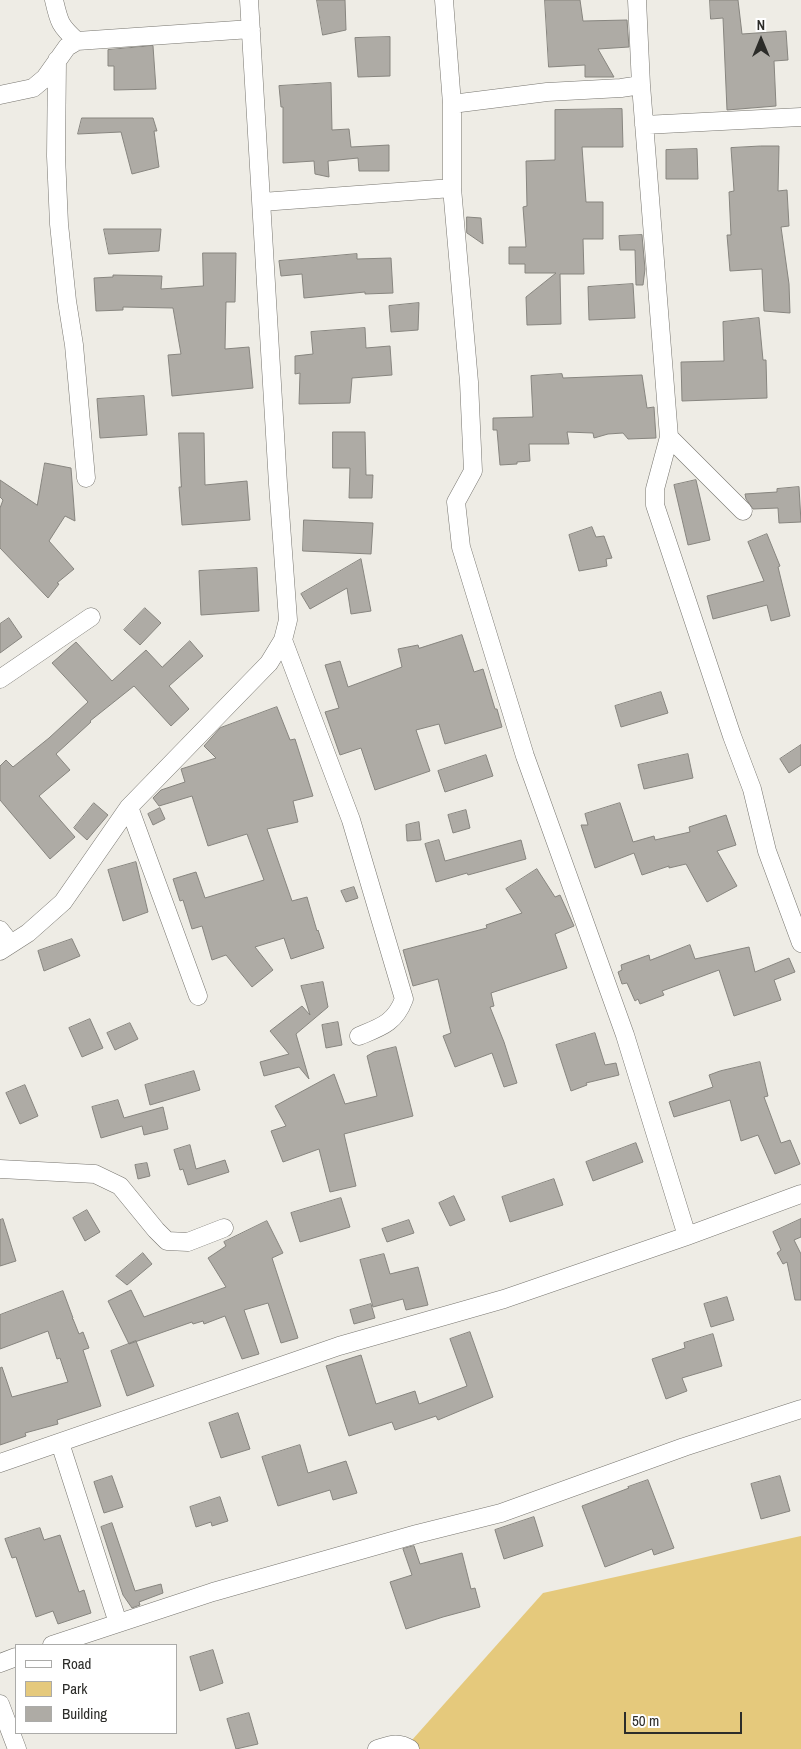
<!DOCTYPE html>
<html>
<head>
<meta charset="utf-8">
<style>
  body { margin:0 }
  #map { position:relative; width:801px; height:1749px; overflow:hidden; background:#eeece5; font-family:"Archivo Narrow",sans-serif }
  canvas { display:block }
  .legend { position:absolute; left:15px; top:1644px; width:162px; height:90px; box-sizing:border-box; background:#fff; border:1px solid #ababa9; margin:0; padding:6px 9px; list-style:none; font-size:15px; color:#2c2c29 }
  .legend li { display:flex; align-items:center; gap:10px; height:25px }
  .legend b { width:25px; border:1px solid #ababa9 }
  .north { position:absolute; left:736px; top:15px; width:50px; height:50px; -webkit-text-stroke:4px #fff; paint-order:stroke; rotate:0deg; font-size:14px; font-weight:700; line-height:20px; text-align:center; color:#2c2c29 }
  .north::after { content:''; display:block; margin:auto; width:18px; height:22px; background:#2c2c29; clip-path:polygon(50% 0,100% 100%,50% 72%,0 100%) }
  .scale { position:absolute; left:624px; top:1712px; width:118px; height:22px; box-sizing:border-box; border:2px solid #2c2c29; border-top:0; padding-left:6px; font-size:15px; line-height:18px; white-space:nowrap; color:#2c2c29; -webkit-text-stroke:4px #fff; paint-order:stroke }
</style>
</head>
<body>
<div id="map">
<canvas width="801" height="1749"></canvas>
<ul class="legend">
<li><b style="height:6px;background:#fff"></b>Road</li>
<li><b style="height:14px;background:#e5c97c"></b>Park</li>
<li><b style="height:14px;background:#aeaba5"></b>Building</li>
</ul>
<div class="north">N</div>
<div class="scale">50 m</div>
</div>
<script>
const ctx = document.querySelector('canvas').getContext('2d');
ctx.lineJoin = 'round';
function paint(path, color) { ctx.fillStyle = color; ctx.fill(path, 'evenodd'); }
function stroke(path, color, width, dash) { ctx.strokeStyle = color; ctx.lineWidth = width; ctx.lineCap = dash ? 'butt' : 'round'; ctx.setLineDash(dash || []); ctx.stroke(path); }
paint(new Path2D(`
  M801,1536v213h-397l139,-156z`), '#e5c97c');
const building = new Path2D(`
  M317,0h28l1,30 -23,5z
  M545,0h35l3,21 44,-1 2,27 -31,2 16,28h-29v-12l-36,2z
  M710,0h28l4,34 44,-3 2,29 -14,1 2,45 -49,4 -4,-92 -12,1z
  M390,37v39l-32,1 -3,-39z
  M153,46l3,43 -42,1v-24h-6v-16z
  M331,83l1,47 17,-1 2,18 38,-2v26h-30l-1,-13 -30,3 1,16 -14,-3 -1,-13 -31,2v-56h-2l-2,-21z
  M622,109l1,38h-41l4,55h17v37h-20l1,35h-24l1,50 -34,1 -1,-28 30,-24h-31v-9h-16v-17h17l-3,-40 4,-1 -1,-45 29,-1v-50z
  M82,118h71l4,13h-3l5,36 -27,7 -11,-42 -43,2z
  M761,146h18l-1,45 9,-1 2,36 -8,1 8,57 1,29 -26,-2 -2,-42 -32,2 -3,-36h4l-2,-43 5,-1 -3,-43z
  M697,149l1,30h-32v-29z
  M467,217l14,1 2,26 -16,-11z
  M104,229h57l-2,22 -50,3z
  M642,235l3,34 -2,16h-7l-1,-35h-15l-1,-14z
  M203,253h33l-1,49h-9l-1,47 24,-2 4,41 -81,8 -4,-41 13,-1 -8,-46 -50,-1v3l-27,1 -2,-33 19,-1v-2l49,1 -1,13 42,-3z
  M357,254v5l34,-1 2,35 -28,1v-2l-61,6 -2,-24 -21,2 -2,-15z
  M633,284l2,34 -46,2 -1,-33z
  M419,303l-1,27 -27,2 -2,-26z
  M759,318l4,42h3l1,38 -85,3 -1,-39 43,-1 -1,-39z
  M365,328l1,20 24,-2 2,29 -40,3 -2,25 -51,1 1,-31 -5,1v-18l18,-2 -2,-22z
  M562,374l1,4 79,-3 5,33 7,-1 2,31 -28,1 -5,-6 -15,1 -14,4 -1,-5 -26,-1 2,12h-40l1,17 -13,1v2l-17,1 -3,-35h-4v-12l40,-1 -2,-41z
  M144,396l3,39 -47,3 -3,-39z
  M333,432h32l1,43h7l-1,23h-23l1,-30h-17z
  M179,433h25l1,52 42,-4 3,39 -68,5 -3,-38h2z
  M45,463l26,5 4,53 -10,-5 -16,25 25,28 -17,14 2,1 -11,14 -48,-50v-40l3,-8 -3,-3v-17l37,25z
  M696,480l14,60 -22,5 -14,-60z
  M799,487l2,35 -22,1 -1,-15 -25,1 -7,-10 -1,-5 32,-2v-3z
  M304,520l69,3 -2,31 -68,-3z
  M592,527l4,10 8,-1 8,22 -6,1 1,7 -28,5 -10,-36z
  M767,534l13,32 -2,1 12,49 -19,5 -4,-16 -54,14 -6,-23 57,-15 -16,-39z
  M361,559l10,52 -20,3 -4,-26 -37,21 -9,-15z
  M257,568l2,43 -58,4 -2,-44z
  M145,608l16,15 -21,22 -16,-15z
  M9,618l13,19 -22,16v-29z
  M462,635l12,37 9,-3 12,40h2l5,18 -57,17 -6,-20 -23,6 14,41 -55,19 -14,-42 -21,7 -15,-43 14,-4 -14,-43 15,-4 8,26 54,-20 -4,-18 20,-4 1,3z
  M190,641l13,15 -34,30 20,23 -18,17 -37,-40 -44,35 1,1 -35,32 14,16 -31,26 36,41 -25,22 -50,-59v-34l6,-6 7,7 36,-29 39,-36 -36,-39 24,-21 36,39 34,-31 16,17z
  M661,692l7,21 -47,14 -6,-21z
  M277,707l13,33 5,-1 18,57 -20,5 5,21 -31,7 25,72 15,-4 10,34 1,-1 6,18 -33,11 -7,-21 -29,9 18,23 -21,17 -26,-32 -14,5 -10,-34 -10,3 -9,-29 -3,1 -7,-22 23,-7 9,26 59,-18 -17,-46 -39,12 -16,-50 -33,10 -6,-8 8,-8 24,-8 -4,-13 35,-11 -12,-12 16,-18z
  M801,745v20l-12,8 -9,-14z
  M688,754l5,24 -49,11 -6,-24z
  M486,755l7,21 -48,16 -7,-21z
  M94,803l14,12 -21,25 -13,-12z
  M620,803l13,39 21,-6 1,4 35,-8 -1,-5 37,-12 10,30 -19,6 20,35 -30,16 -21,-38 -17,4v-2l-27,9 -8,-22 -39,15 -14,-43h7l-3,-11z
  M160,808l5,11 -12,6 -5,-11z
  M466,810l4,18 -17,5 -5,-18z
  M419,822l2,18 -14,1 -1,-16z
  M439,840l6,21 76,-21 5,19 -58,16 -1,-2 -31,9 -11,-38z
  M136,862l12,50 -25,9 -15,-51z
  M537,869l18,28 5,-2 14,31 -19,8 12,34 -76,25 3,13 -4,1 14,35 13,41 -13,4 -12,-34 -37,14 -12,-31 8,-3 -13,-54 -25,7 -10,-36 84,-22 -1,-3 36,-12 -16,-24z
  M354,887l4,11 -12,4 -5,-11z
  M72,939l8,17 -36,15 -6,-20z
  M690,945l5,14 54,-12 6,25 34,-14 6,14 -21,8 7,20 -47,16 -15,-46 -57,21 2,4 -24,9 -2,-5 -3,2 -8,-18 -5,1 -4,-12 4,-2 -1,-5 28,-10 1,5z
  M323,982l5,25 -32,27 13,45 -10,-12 -35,9 -4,-14 29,-8 -19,-23 32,-25 8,9 -9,-29z
  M90,1019l13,29 -21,9 -13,-29z
  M338,1022l4,23 -16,3 -4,-23z
  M130,1023l8,16 -23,11 -8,-17z
  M595,1033l10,32 11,-2 3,12 -33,8 1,2 -16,6 -15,-46z
  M396,1047l17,69 -69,18 12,52 -26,6 -11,-43 -36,13 -12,-31 15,-5 -11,-20 59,-32 11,30 32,-8 -10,-40 7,-4z
  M760,1062l8,34 -4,1 17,46 9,-3 10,24 -25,10 -17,-39 -17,6 -11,-41 -56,17 -5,-15 44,-15 -4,-12 11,-4z
  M194,1071l6,19 -50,15 -5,-20z
  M25,1085l13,31 -18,8 -14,-31z
  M118,1100l6,18 39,-11 5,22 -24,6 -2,-9 -41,12 -9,-31z
  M636,1143l7,19 -50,19 -7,-19z
  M190,1145l6,24 29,-9 4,12 -41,13 -5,-16 -3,1 -6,-20z
  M147,1163l3,13 -12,3 -3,-14z
  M554,1179l9,26 -53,17 -8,-25z
  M454,1196l11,24 -15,6 -11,-23z
  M341,1198l9,29 -50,15 -9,-29z
  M87,1210l13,22 -15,9 -12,-23z
  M3,1219l13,42 -16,5v-46z
  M801,1219v18l-7,3 7,14v46h-6l-8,-38 -4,2 -6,-11 4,-3 -8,-18z
  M409,1220l5,13 -27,9 -5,-13z
  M267,1221l16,32 -11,5 26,80 -17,5 -13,-40 -24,7 15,44 -17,5 -17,-43 -21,8 -1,-3 -10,3 -1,-2 -63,22 -21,-43 23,-11 13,27 82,-30 -18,-29 18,-12 -2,-4z
  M143,1253l9,11 -25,21 -11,-9z
  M384,1254l6,20 28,-7 10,38 -22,5 -3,-11 -30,8 -13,-47z
  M63,1291l10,27 -1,1h1l6,15 4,-2 6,16 -6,2 18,56 -44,14 1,4 -33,9 1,3 -26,9v-77l2,-1 10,30 56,-15 -8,-24 -3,1 -9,-28 -48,18v-34z
  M727,1297l7,23 -23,7 -7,-23z
  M371,1304l4,14 -21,6 -4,-14z
  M470,1332l23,65 -55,23 -2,-4 -41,14 -3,-8 -43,14 -23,-70 35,-11 15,49 39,-13 4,13 48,-18 -17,-47z
  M713,1334l9,32 -40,12 5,13 -21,8 -14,-40 33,-11 -1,-5z
  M136,1341l18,45 -27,10 -16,-45z
  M238,1413l12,36 -29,9 -12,-35z
  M300,1445l8,28 38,-12 11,32 -24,7 -3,-10 -52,16 -16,-49z
  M112,1476l11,31 -19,6 -10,-31z
  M780,1476l10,35 -29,8 -10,-35z
  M648,1480l26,68 -20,7 -2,-6 -47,18 -23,-61 47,-18 -1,-1z
  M220,1497l8,24 -16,5 -1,-4 -15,5 -6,-20z
  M534,1517l9,29 -39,13 -9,-29z
  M112,1523l23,68 26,-7 2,9 -24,9 1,3 -8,3 -9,-13 -22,-68z
  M40,1528l4,12 16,-5 19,57 5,-2 7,23 -33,11 -5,-13 -17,6 -20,-60 -4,1 -7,-19z
  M414,1546l6,18 42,-11 9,36 4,-1 5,19 -37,10 -37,12 -16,-47 22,-7 -9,-26z
  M213,1650l10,33 -23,8 -10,-34z
  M249,1713l9,31 -22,5 -9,-30z`);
paint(building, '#aeaba5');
stroke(building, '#87857f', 1);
const minor = new Path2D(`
  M54,0c5,22 6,26 23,41
  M444,0l8,104v84l17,194 4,89 -17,31 5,45 64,209 100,279 62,201
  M637,0l4,85 28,352 -14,52v16l77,231 20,53 15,62 34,92
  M57,60l-1,96 3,68 8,77 7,44 12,133
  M0,95l33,-7 12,-10 22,-31 10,-6 174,-12
  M452,104l95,-12 74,-4 20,-3
  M644,125l157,-8
  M262,202l190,-14
  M669,437l74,74
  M283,640l68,180 53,179c-9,24 -23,28 -45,37
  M0,679l91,-62
  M129,807l69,189
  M0,930l11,14
  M0,951l28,-18 35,-31 66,-95 140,-144 14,-23 5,-20 -10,-136 -29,-484
  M0,1169l95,5 25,12 36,44 11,11 21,1 36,-14
  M60,1443l58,180
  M0,1463l339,-117 165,-47 183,-63 114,-42
  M52,1645l161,-53 204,-58 84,-21 183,-66 117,-38
  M0,1663l16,-6
  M0,1704l17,45
  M377,1749c13,-4 21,-8 33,0`);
stroke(minor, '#77756f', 19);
stroke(minor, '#fff', 18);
</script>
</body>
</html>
